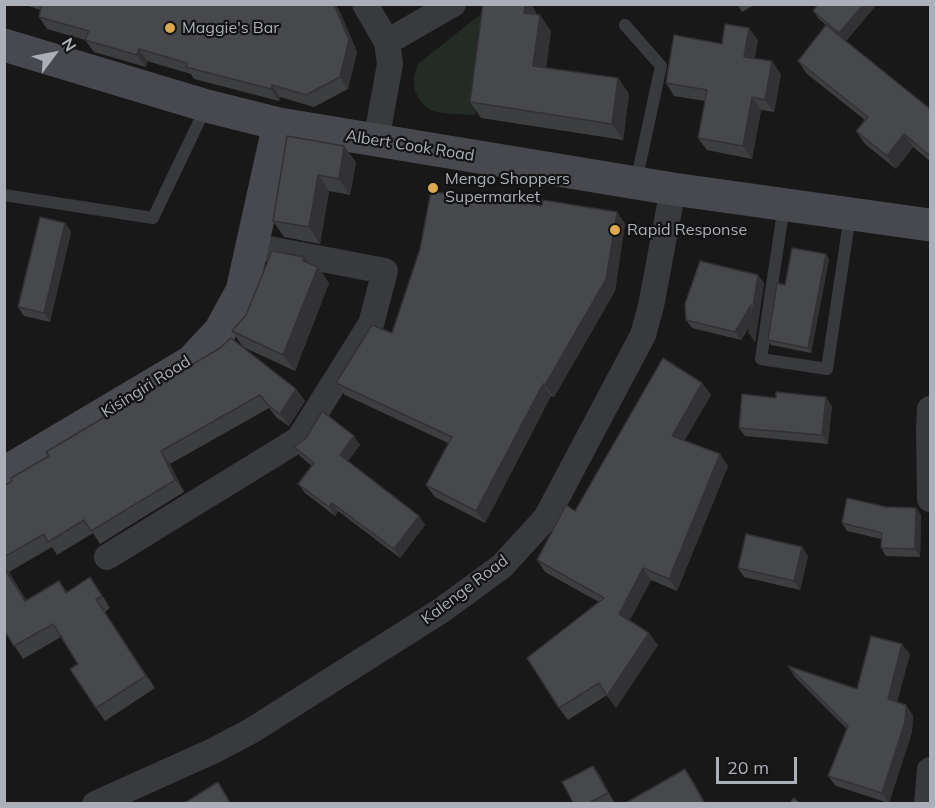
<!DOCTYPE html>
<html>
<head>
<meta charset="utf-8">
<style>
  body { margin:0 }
  #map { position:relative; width:935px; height:808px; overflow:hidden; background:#181819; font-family:Mulish,sans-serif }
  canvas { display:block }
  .frame { position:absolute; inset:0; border:6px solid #abafb7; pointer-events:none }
  .north { position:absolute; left:24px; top:24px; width:60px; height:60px; -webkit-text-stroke:4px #131314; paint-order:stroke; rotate:58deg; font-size:16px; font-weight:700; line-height:24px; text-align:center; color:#abafb7 }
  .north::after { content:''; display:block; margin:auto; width:21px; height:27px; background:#abafb7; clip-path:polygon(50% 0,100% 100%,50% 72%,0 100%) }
  .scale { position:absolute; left:716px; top:757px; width:81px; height:27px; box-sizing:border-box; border:3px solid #abafb7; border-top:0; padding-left:8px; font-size:18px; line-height:21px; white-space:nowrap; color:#abafb7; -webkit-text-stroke:4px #131314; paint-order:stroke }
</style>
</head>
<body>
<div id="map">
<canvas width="935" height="808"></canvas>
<div class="frame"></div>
<div class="north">N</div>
<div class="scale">20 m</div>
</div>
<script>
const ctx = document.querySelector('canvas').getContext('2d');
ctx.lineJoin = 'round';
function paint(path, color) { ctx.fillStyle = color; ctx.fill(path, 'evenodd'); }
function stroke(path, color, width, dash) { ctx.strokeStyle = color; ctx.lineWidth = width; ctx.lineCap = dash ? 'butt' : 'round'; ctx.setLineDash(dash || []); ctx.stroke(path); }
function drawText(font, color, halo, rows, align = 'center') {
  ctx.font = font + ' Mulish,sans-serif'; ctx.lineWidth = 4.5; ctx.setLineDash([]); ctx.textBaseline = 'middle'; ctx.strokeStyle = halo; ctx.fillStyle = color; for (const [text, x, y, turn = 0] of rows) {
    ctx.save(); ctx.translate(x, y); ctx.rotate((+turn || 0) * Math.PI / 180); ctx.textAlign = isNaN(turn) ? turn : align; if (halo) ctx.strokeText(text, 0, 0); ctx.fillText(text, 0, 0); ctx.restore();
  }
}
paint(new Path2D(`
  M492,5h4l-21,110c-23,-2 -49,3 -59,-22 -4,-11 -2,-19 2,-29z`), '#242b25');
stroke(new Path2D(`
  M625,25l36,41 -25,116
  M4,195l149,23 53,-111
  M784,205l-23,154 66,10 23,-154`), '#393a3e', 12);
stroke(new Path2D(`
  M365,4l22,38 3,22 -14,77
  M387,42l66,-38
  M930,409l-1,19 1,71
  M107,557l192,-118 72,-115 14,-53 -132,-25
  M95,804l118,-53 38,-20 191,-121 60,-44 44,-48 97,-183 8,-29 22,-117
  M927,804l3,-34`), '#393a3e', 26);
stroke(new Path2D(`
  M4,45l203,61 72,18 394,65 257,36
  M4,473l187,-111 29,-31 22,-40 37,-167`), '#47494e', 33);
paint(new Path2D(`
  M22,4h313l5,8 17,40 -9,37 -34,18 -34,-10 -1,4 -85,-22 -3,-5 -44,-13 -1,6 -52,-15 -9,-12 -38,-11 -8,-12 2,-7z
  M737,4h19l-14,8z
  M818,4h59l-31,37 84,68v52l-17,-14 -17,22 -31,-25 -9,-13 9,-11 -58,-46 -9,-13 28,-36 -7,-6 -6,-8z
  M537,14l14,17 -5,37 72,10 11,16 -6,46 -142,-22 -11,-16z
  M758,40l-4,18 27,16 -7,38 -13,-2 -9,49 -45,-9 -9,-12 7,-37 -31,-5 -8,-13 56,-39z
  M287,136l69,26 -6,33 -21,-4 -9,53 -36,-7 -11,-16z
  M485,201l132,11 8,12 -10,67 -61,106 -3,-1 -66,127 -50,-26 -9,-12 22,-42 -103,-48 -9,-12 56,-50z
  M65,223l6,9 -21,90 -26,-6 -6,-9z
  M826,254l3,5 -18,94 -40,-8 -3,-5 17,-55z
  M308,263l10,4 11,16 -34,88 -52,-24 -11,-16z
  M764,283l-9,59 -6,-9 1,-7 -9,14 -49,-12 -6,-8z
  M220,348l76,41 9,12 -16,25 -12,-8 -8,-10 -99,56 14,28 -84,52 -7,-11 -36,22 -5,-8 -43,25 17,28 33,-19 8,11 23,-15 9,13 11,18 -5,4 50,76 -50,33 -9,-13 -18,-44 -17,-27 -38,22 -19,-29v-144l45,-30z
  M702,383l9,12 -27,46 36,13 8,12 -51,125 -26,-11 -22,41 29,24 -42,63 -9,-13 -39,25 -9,-12 40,-106 -54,-30 -8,-12 38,-49z
  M832,406l-4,38 -83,-8 -6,-8z
  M360,445l-12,16 71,55 6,9 -25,33 -62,-47 -3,5 -30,-23 -7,-9 14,-18 -12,-10 -6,-9z
  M921,515l-1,42 -34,-1 -5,-8v-9l-34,-8 -5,-8z
  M808,556l-8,34 -56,-13 -6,-9z
  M910,654l-13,48 9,3 7,11 -1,16 -23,71 -53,-17 -8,-10 19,-47 -52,-52 -7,-11 69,23z
  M593,766l6,8 15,28 -4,2h-36z`), '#3d3e40');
paint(new Path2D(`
  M334,4h1l5,8 17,40 -9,37 -8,-12z
  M525,4h6l6,10 -2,15 -11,-16z
  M864,4h13l-32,38 -6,-9z
  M540,15l11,16 -7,51 -11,-16z
  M749,28l9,12 -5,29 -9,-12z
  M139,49l8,12 -1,6 -9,-12z
  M772,61l9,13 -7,38 -9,-12z
  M618,78l11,16 -6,46 -11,-16z
  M272,85l8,12 -1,4 -8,-12z
  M752,97l9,13 -9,49 -9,-13z
  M904,134l9,13 -17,22 -9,-13z
  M344,146l12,16 -6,33 -11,-16z
  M318,175l11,16 -9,53 -11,-17z
  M617,212l8,12 -10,67 -61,106 -9,-12z
  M65,223l6,9 -21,90 -6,-9z
  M826,254l3,5 -18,94 -3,-5z
  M304,257l11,16 3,-6 11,16 -34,88 -12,-16z
  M758,275l6,8 -9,59 -6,-9 1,-8 -9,15 -6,-8z
  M702,383l9,12 -31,53 -8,-12z
  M543,384l8,12 -66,127 -9,-12z
  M296,389l9,12 -16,25 -9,-12z
  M826,397l6,9 -4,38 -6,-9z
  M354,436l6,9 -14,19 -6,-9z
  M161,451l9,13 14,28 -9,-12z
  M720,454l8,12 -51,125 -8,-12z
  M332,503l6,8 -3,5 -6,-9z
  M916,508l5,7 -1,42 -5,-8z
  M419,516l6,9 -25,33 -6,-9z
  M802,547l6,9 -8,34 -6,-9z
  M4,567l5,5 25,42 -9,-13z
  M643,568l8,12 -24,46 -8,-12z
  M96,599l9,13 50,76 -9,-12z
  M649,633l9,12 -42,63 -9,-12z
  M902,644l8,10 -15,56 -7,-11z
  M906,705l7,11 -1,16 -23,71 -7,-10z
  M593,766l6,8 15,28 -6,-9z
  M685,769l9,13 12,22h-1z`), '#323234');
const building = new Path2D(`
  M42,4h292l15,36 -9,37 -34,18 -34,-10 -1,4 -85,-22 1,-4 -48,-14 -2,6 -52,-15 4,-9 -50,-14z
  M483,4h42l-1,9 16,2 -7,51 85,12 -6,46 -142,-22z
  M818,4h46l-25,29 -26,-22z
  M725,24l24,4 -5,29 28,4 -7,39 -13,-3 -9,49 -45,-8 9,-48 -41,-7 8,-48 48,9z
  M826,25l104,84v47l-26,-22 -17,22 -31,-25 12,-14 -70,-56z
  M287,136l57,10 -5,33 -21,-4 -9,52 -36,-6z
  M431,191l54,10 1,-6 56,11 1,-6 74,12 -11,67 -61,106 -2,-1 -67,127 -50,-26 26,-48 -116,-54 36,-58 20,8 28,-84z
  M40,217l25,6 -21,90 -26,-6z
  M792,248l34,6 -18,94 -40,-8 9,-57 8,2z
  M272,251l32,6 -1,4 15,6 -35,88 -51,-24 14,-16z
  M700,261l58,14 -9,58 2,-28 -16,27 -49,-12 -1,-16z
  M231,338l65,51 -16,25 -11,-8 -9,-11 -99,56 14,29 -84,51 -7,-11 -36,22 -4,-8 -40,23v-71l8,-5 -1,-3 38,-22 -3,-4 174,-104z
  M663,358l39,25 -30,53 48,18 -51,125 -26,-11 -24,46 30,19 -42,63 -8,-13 -40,25 -32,-50 77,-60 -67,-38 29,-55 9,6z
  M776,392l50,5 -4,38 -83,-7 3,-34 34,4z
  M322,411l32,25 -14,19 79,61 -25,33 -62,-46 -3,4 -31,-23 16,-21 -20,-16 12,-9z
  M847,498l39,9 30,1 -1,41 -34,-1 1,-15 -40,-10z
  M746,534l56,13 -8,34 -56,-13z
  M4,568l21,33 34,-20 7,12 24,-16 12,19 -6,3 50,77 -50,32 -26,-39 8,-5 -25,-40 -39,22 -10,-16z
  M871,636l31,8 -14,55 18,6 -1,17 -23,71 -54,-17 20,-50 -60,-60 69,23z
  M593,766l15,27 -21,11h-13l-12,-22z
  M685,769l20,35h-81z
  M218,782l11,19 -4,3h-42z
  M794,798l6,6h-11z`);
paint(building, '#47484b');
stroke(building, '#323234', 1.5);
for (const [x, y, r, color] of [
  [170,28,6,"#dda94b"],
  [433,188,6,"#dda94b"],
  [615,230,6,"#dda94b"]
]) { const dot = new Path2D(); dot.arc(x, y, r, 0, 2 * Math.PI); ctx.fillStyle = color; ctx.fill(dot); stroke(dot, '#131314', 2); }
drawText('16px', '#abafb7', '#131314', [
  ["Maggie's Bar",182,28],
  ["Mengo Shoppers",445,179],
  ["Supermarket",445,197],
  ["Rapid Response",627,230]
], 'left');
drawText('16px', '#abafb7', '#131314', [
  ["Albert Cook Road",410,146,9],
  ["Kisingiri Road",146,387,-32],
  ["Kalenge Road",465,590,-37]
]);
</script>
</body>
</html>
